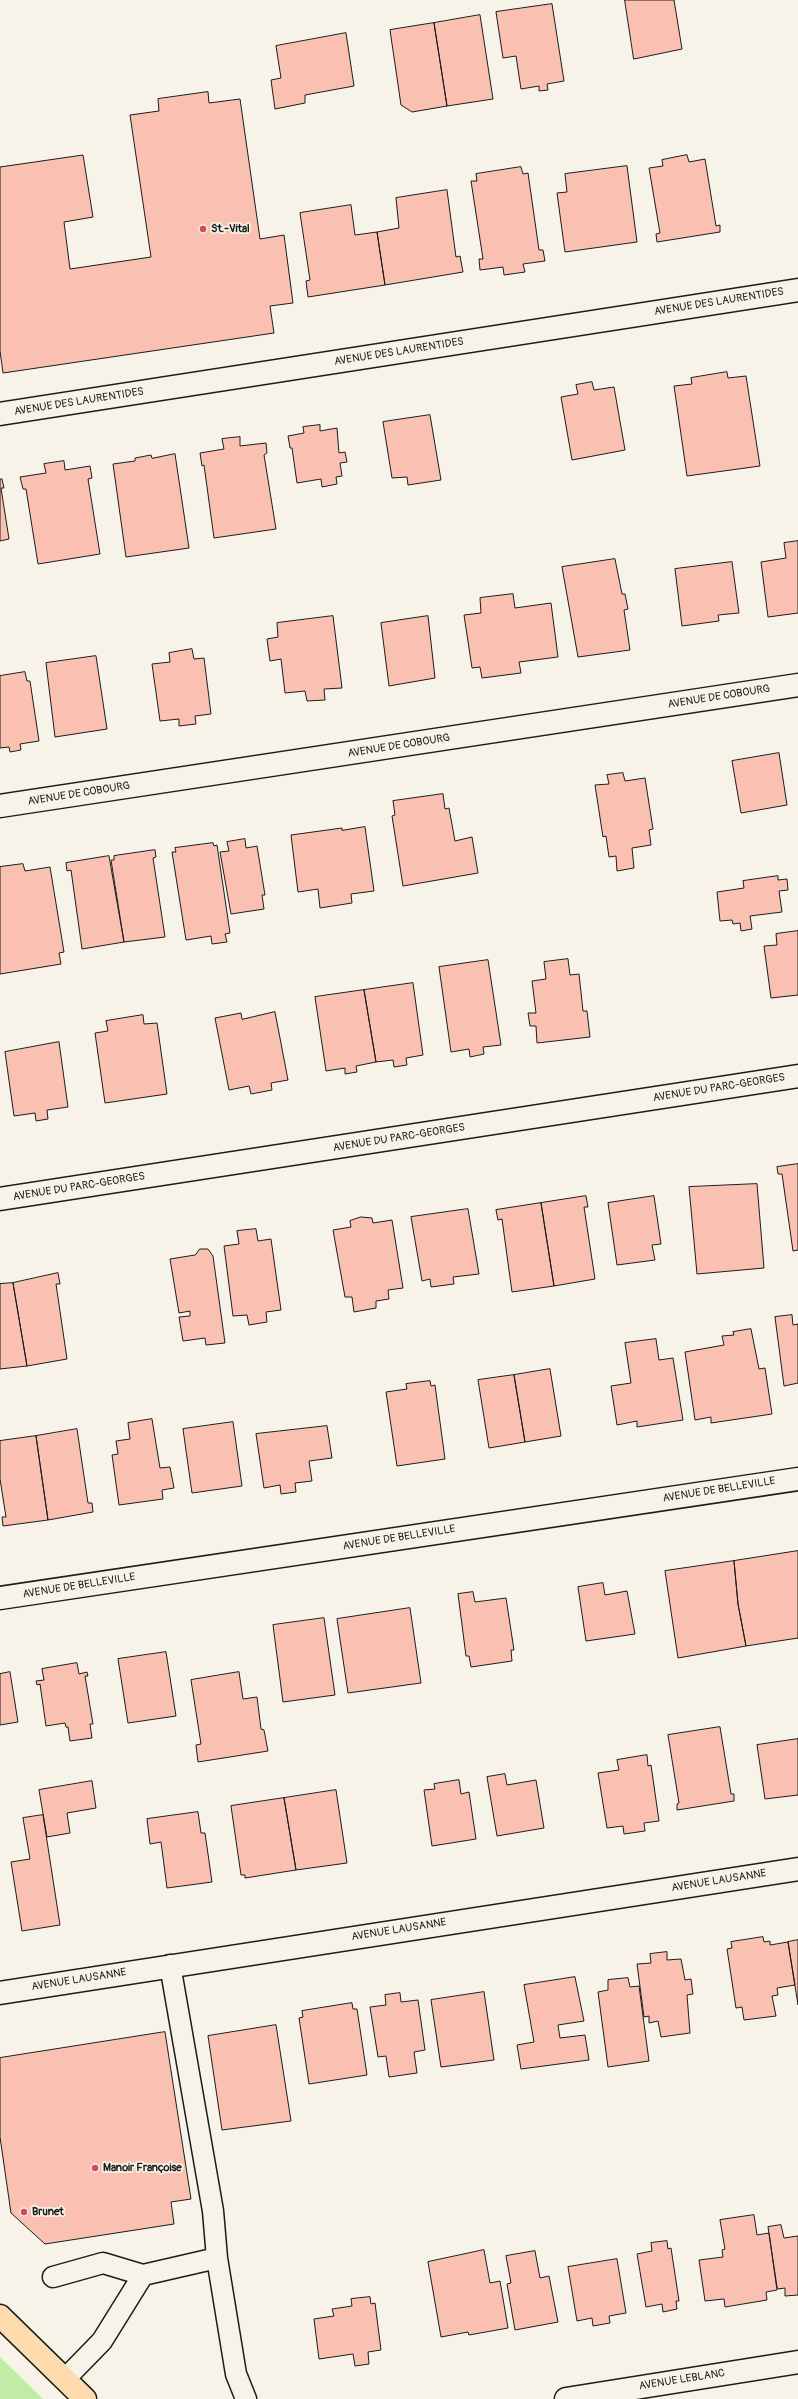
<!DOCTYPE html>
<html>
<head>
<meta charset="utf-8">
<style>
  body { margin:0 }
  canvas { display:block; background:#f7f3e8 }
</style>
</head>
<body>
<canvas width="798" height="2399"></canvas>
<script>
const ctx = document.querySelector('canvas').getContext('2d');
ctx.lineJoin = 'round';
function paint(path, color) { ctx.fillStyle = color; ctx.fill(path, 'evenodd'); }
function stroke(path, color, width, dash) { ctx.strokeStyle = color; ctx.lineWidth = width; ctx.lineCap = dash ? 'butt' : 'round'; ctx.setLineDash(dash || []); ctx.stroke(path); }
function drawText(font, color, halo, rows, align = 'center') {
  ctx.font = font + ' Pangolin,sans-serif'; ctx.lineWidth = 3.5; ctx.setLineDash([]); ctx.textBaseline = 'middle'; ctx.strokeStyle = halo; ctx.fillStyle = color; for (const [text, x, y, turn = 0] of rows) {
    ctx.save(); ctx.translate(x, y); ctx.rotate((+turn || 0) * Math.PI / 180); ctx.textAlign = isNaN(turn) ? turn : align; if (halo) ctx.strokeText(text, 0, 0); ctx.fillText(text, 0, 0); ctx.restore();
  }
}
paint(new Path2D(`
  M0,2357l43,42h-43z`), '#c2eba6');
const building = new Path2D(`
  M625,0h49l8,49 -48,10z
  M552,4l12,77 -17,3 1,6 -9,1v-5l-18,3 -5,-33 -13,2 -7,-46z
  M480,15l13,84 -46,7 -13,-83z
  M434,23l13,83 -35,6 -11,-7 -11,-75z
  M346,33l8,53 -49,9v8l-30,6 -4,-29 10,-2 -5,-32z
  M208,92l1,11 31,-4 20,140 24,-4 9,68 -23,3 4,27 -271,40 -3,-22v-184l83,-12 10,62 -29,5 6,47 81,-12 -21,-142 29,-4 -1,-12z
  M687,155l2,7 16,-3 11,67 4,-1v7l-63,10 -1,-8 4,-1 -11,-65 14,-2 -1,-6z
  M627,166l10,76 -72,10 -8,-59 10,-1 -2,-18z
  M521,167l2,7 5,-1 11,77h4l2,11 -22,3 2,8 -21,3 -1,-8 -23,3 -1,-11h4l-12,-78h6l-1,-7z
  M447,190l9,67 4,-1 3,16 -78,13 -8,-53 22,-4 -3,-30z
  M351,205l4,30 22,-3 8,53 -77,12 -2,-16 4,-1 -10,-67z
  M727,372l1,6 18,-2 14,90 -73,10 -13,-90 18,-2 -1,-6z
  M592,382l2,8 20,-3 11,63 -53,10 -11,-63 17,-3 -2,-9z
  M430,415l11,65 -33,5 -1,-8 -15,1 -9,-56z
  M320,425v6l17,-3 2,25 6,-1 2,10 -7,1 2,13 -6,1 1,7 -15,3 -1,-8 -24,4 -5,-35h-2l-2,-12 16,-3 -1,-6z
  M240,437v9l26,-3 1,10 -3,2 12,74 -62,9 -10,-73 -2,1 -2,-13 24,-4 -2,-10z
  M175,454l14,94 -63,9 -13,-93 22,-3v-3l16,-3 1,3z
  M64,461l1,9 25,-4 2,12 -4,1 12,75 -62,10 -12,-75h-3l-3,-12 26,-4 -2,-9z
  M2,479l2,9h-3l8,51 -9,2v-61z
  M798,541v72l-30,4 -7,-55 25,-4 -2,-15z
  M615,559l7,35h3l3,15 -4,1 6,40 -52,7 -16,-90z
  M732,562l7,51 -21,2 1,6 -37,5 -7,-57z
  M513,594l2,14 36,-5 7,54 -39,5 2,11 -39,5 -2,-11 -8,1 -8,-53 17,-2 -1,-15z
  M333,616l9,72 -18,1 1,11 -18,1 -2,-10 -20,2 -4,-34 -11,2 -3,-22 11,-2 -1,-14z
  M428,616l7,62 -46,8 -8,-63z
  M192,649l2,10 10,-1 7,56 -16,2 1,8 -17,2v-7l-19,2 -8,-57 18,-2 -1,-9z
  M96,656l11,73 -52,8 -9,-74z
  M25,672l2,9h3l9,60 -19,3 1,6 -11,2 -1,-5 -9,1v-72z
  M779,753l8,52 -46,8 -9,-52z
  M623,773l2,8 20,-3 8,51 -4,1 2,15 -19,3 2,20 -17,3 -1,-15 -7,1 -3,-21 -3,1 -8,-52 14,-1 -2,-9z
  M443,794l2,15 4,-1 6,33 17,-4 6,36 -75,13 -11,-70 3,-1 -2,-14z
  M365,827l9,64 -23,3 1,9 -32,5 -2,-19 -20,3 -7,-57 51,-7v2z
  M245,839l1,9 11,-2 8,49h-3l2,14 -33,5 -11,-62 9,-1 -2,-9z
  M213,843l1,3 3,-1 13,88 -5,1 2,8 -15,2 -1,-8 -25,4 -14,-88h4l-1,-4z
  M155,850l1,7 -3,1 12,79 -41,5 -13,-82h3v-4z
  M109,856l15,86 -42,7 -11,-79 -4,1 -1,-8z
  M23,864l2,7 25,-4 14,85 -5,1 2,11 -61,10v-107z
  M778,876v4l9,-1 1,11 -9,1 3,21 -32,4 2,13 -11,2 -1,-8 -7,1 -1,-4 -12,1 -3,-29 27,-4 -1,-7z
  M798,931v64l-27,3 -7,-52 13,-1 -1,-11z
  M568,959l2,16 9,-1 4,37h4l3,26 -53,6 -1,-17h-6l-2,-13h8l-4,-32 14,-2 -2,-17z
  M488,960l13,85 -18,2 1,7 -14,3 -1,-8 -18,3 -12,-85z
  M413,983l10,72 -17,3 1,7 -13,2 -1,-7 -17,2 -12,-72z
  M364,990l12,72 -20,4 1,6 -12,2v-6l-19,3 -11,-74z
  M275,1012l13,68 -17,3 1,7 -21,4 -2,-8 -20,4 -14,-72 26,-5 1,6z
  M143,1015l1,9 13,-1 10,71 -62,9 -10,-70 13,-2 -2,-10z
  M59,1042l9,65 -21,3 1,9 -12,2 -1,-8 -21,3 -9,-64z
  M798,1164v86l-5,1 -11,-77h-4l-1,-7z
  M757,1184l7,84 -67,6 -8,-87z
  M586,1196l2,11h-4l11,72 -41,7 -13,-83z
  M654,1196l7,48 -9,1 3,15 -38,5 -9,-62z
  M541,1203l13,83 -42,6 -10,-73 -4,1 -2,-10z
  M468,1209l11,65 -26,3 1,7 -23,3 -1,-8 -8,2 -11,-64z
  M361,1217l11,1 1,5 19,-3 11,68 -15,2 1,9 -13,2v7l-22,4 -2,-15h-7l-12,-67 18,-3 -1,-6z
  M256,1229l2,12 13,-2 10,71 -15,2 1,10 -18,3 -2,-10 -14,1 -9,-70 15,-2 -2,-13z
  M200,1249h8l5,7 12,87 -19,2 -1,-7 -22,3 -4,-24 11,-1v-5l-11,2 -9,-54 25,-4z
  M58,1273l2,11h-4l11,75 -40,7 -14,-83z
  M13,1283l14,83 -27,3v-85z
  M792,1315l1,10 5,-1v59l-14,3 -9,-69z
  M751,1329l8,40 6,-1 7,46 -61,9v-6l-16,3 -10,-68 39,-7 -2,-9 12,-1 -1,-3z
  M656,1339l3,21 14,-2 10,62 -46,7v-6l-20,4 -6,-39 20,-3 -6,-40z
  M550,1369l11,67 -36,6 -11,-67z
  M514,1375l11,67 -36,6 -11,-68z
  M430,1381l1,5 4,-1 10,74 -48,7 -11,-74 21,-3 -1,-5z
  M152,1419l8,49 10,-1 4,21 -12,2 1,9 -44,6 -7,-50 6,-1 -2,-13 14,-2 -2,-16z
  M233,1422l9,64 -50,7 -9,-64z
  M327,1426l5,32 -23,3 3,20 -17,2 1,9 -15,2 -1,-9 -16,3 -8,-54z
  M77,1429l11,74h4l1,9 -45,8 -12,-84z
  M36,1436l12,84 -45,6 -1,-9h4l-6,-38v-38z
  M798,1551v87l-52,8 -8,-42 -4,-43z
  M734,1561l4,43 8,42 -68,12 -13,-87z
  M603,1583l2,12 22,-4 8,43 -49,7 -8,-54z
  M473,1592l2,10 31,-4 8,52h-3l1,11 -41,6 -2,-11h-3l-8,-62z
  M410,1608l11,75 -73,10 -11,-74z
  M324,1618l11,77 -52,7 -10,-77z
  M166,1652l10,64 -48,7 -10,-64z
  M77,1663l2,11 8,-2 1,4h-3l8,48h-3l2,14 -22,3 -2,-14h-2l-1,-4 -19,3 -6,-42 -3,1 -1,-4 8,-1 -2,-11z
  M10,1672l8,50 -18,3v-51z
  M239,1672l4,27 14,-2 4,32 3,1 4,21 -70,11 -2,-17 5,-1 -10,-64z
  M720,1727l11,67h3v7l-57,9v-6l2,-1 -11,-68z
  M798,1739v56l-33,4 -8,-54z
  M647,1755l1,11 3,-1 8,56 -15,2 1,8 -21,3 -1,-8 -16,2 -9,-55 21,-3 -2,-10z
  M505,1774l2,11 29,-5 8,48 -47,8 -10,-59z
  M459,1780l2,14 8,-2 7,47 -44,7 -8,-56 11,-1 -1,-5z
  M92,1781l4,27 -29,5 3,20 -23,4 -8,-47z
  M336,1790l11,73 -51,7 -12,-72z
  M284,1798l12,72 -51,8v-3h-4l-10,-69z
  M198,1812l3,21h4l7,49 -45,6 -6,-46 -11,2 -3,-25z
  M43,1815l17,110 -38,6 -11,-69 19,-3 -7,-41z
  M763,1937l1,5 6,-1v4l18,-3 7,43 -18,3 1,7 -6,1 4,20 -32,4 -2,-13 -6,1 -9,-59 5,-1 -1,-6z
  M798,1940v65l-10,-63z
  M667,1952v8l14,-1 4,21 6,-1 2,15 -6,1 3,38 -29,4 -3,-16 -9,2v-7l-5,1 -7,-53 14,-1 -1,-9z
  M575,1977l9,44 -26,4 2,13 25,-3 4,25 -68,9 -4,-24 17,-3 -10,-57z
  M628,1978l2,9 9,-1 10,75 -41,6 -10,-75 10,-2v-10z
  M484,1992l10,68 -53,7 -10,-67z
  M400,1993l1,9 17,-2 7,50 -11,2 3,21 -28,4 -3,-21 -8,1 -8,-50 16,-2 -1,-10z
  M352,2003l1,6h4l10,66 -58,9 -10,-66 4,-1 -1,-6z
  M276,2025l15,96 -69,9 -14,-94z
  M165,2032l26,167 -20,3 3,22 -129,20 -34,-31 -11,-76v-79z
  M754,2215l3,20 12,-2 8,57 -11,2 1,8 -42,7 -1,-8 -19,2 -6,-41 24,-3 -1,-7 3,-1 -5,-29z
  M781,2225l3,13 14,-2v59l-13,1v-8l-7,1 -1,-2 -9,-60z
  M667,2241l1,8 3,-1 8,53h-3l1,8 -14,3 -1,-8 -16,3 -9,-53 15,-3 -1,-8z
  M484,2250l6,33 10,-2 8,47 -39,7 -1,-3 -27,5 -13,-75z
  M535,2251l5,27 9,-2 9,46 -43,8 -8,-46 4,-1 -5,-27z
  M617,2259l9,54 -17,3 1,7 -17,3 -1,-8 -15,3 -9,-54z
  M370,2297l1,7 4,-1 6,47 -13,2 1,12 -14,2 -2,-12 -34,5 -5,-40 20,-3 -2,-7 20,-3 -1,-7z`);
paint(building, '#fac0b2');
stroke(building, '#1c1c1c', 1);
const lane = new Path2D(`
  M170,1965l43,246 4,47
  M53,2277l50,-14 40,12
  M65,2379l37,-38 41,-66 74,-17 19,116 10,25`);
const street = new Path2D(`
  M0,414l798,-124
  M0,806l798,-121
  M0,1199l798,-123
  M0,1598l798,-119
  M0,1993l798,-124
  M566,2399l232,-37`);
const primary = new Path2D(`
  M0,2316l85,83`);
stroke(lane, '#1c1c1c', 23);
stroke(street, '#1c1c1c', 25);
stroke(primary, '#1c1c1c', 25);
stroke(lane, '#f7f3e8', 20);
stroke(street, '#f7f3e8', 22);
stroke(primary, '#fedbac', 22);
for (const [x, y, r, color] of [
  [203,229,4,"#d1495b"],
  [95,2168,4,"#d1495b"],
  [24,2212,4,"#d1495b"]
]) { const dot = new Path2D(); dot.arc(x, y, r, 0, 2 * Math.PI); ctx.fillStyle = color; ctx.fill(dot); stroke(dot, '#f7f3e8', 1.5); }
drawText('bold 11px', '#1c1c1c', '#f7f3e8', [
  ["St.-Vital",211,229],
  ["Manoir Françoise",103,2168],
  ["Brunet",32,2212]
], 'left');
drawText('11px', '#1c1c1c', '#f7f3e8', [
  ["AVENUE DES LAURENTIDES",719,302,-9],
  ["AVENUE DES LAURENTIDES",399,352,-9],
  ["AVENUE DES LAURENTIDES",79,402,-9],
  ["AVENUE DE COBOURG",719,697,-9],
  ["AVENUE DE COBOURG",399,746,-9],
  ["AVENUE DE COBOURG",79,794,-9],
  ["AVENUE DU PARC-GEORGES",719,1088,-9],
  ["AVENUE DU PARC-GEORGES",399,1138,-9],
  ["AVENUE DU PARC-GEORGES",79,1187,-9],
  ["AVENUE DE BELLEVILLE",719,1490,-9],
  ["AVENUE DE BELLEVILLE",399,1538,-9],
  ["AVENUE DE BELLEVILLE",79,1586,-9],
  ["AVENUE LAUSANNE",719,1881,-9],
  ["AVENUE LAUSANNE",399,1930,-9],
  ["AVENUE LAUSANNE",79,1980,-9],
  ["AVENUE LEBLANC",682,2380,-9]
]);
</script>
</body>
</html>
